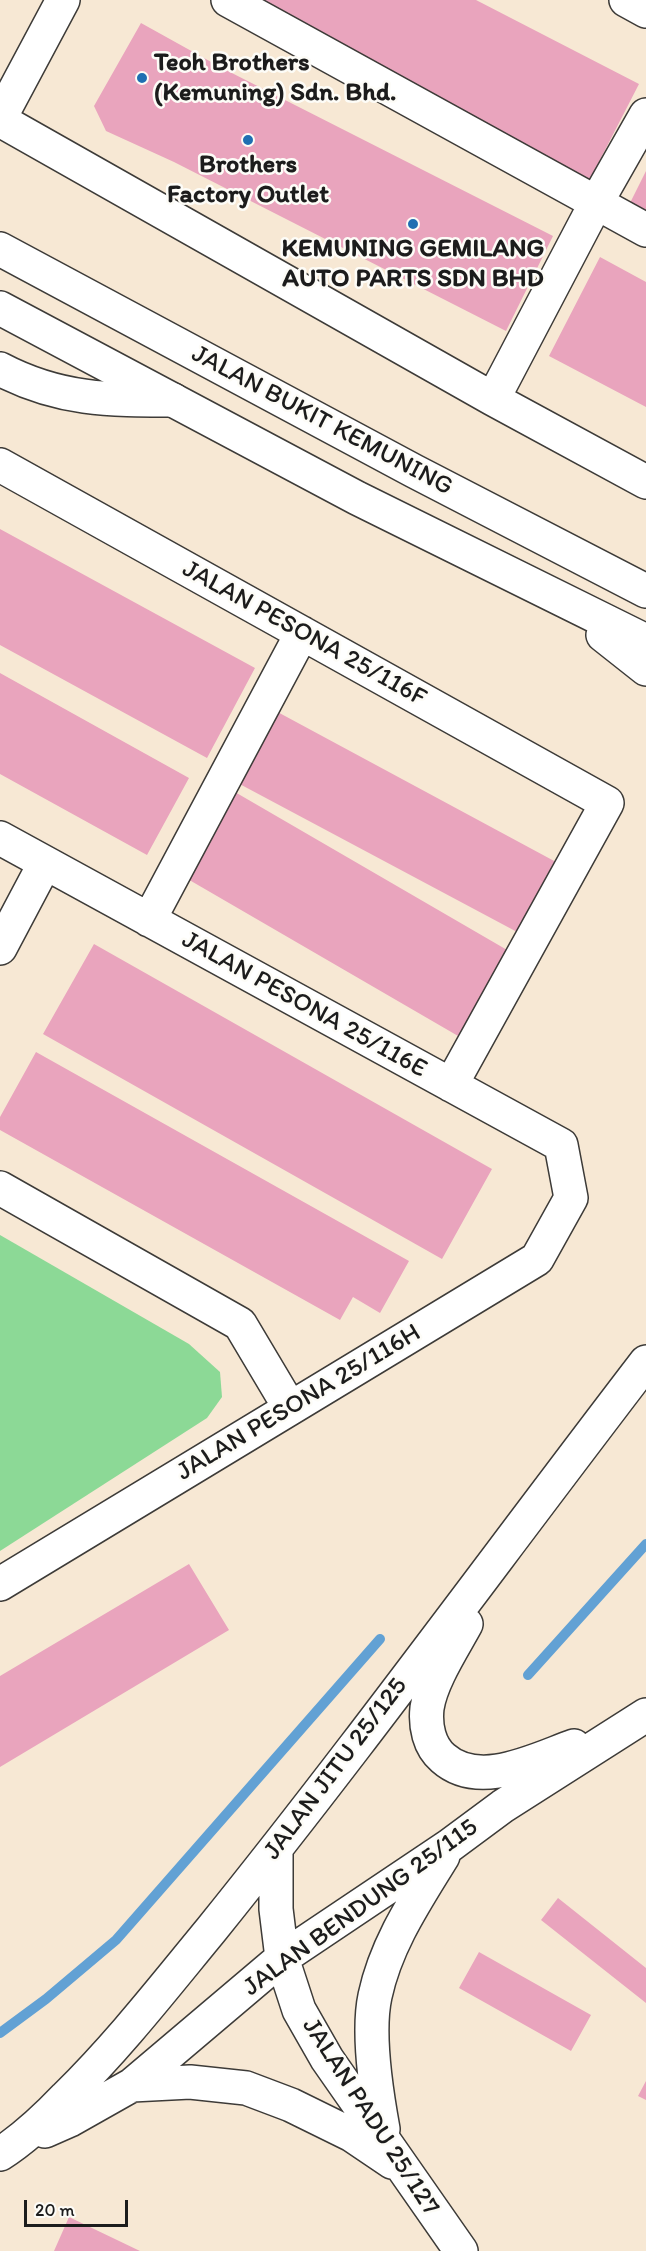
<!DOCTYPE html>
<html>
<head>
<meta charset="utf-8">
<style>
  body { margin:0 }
  #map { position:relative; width:646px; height:2251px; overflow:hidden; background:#f7e8d4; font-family:Itim,sans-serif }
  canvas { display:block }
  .scale { position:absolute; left:24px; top:2200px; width:104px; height:27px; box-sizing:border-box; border:3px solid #1c1c1c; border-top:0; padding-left:8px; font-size:18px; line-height:21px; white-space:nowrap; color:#1c1c1c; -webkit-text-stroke:4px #fdfcf7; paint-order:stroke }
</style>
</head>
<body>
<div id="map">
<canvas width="646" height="2251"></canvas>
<div class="scale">20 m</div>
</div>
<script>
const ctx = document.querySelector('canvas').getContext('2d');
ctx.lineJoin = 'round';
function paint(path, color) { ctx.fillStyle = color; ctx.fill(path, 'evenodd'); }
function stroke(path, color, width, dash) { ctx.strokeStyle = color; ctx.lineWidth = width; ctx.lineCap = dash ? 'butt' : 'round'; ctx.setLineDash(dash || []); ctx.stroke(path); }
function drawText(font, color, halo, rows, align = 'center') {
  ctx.font = font + ' Itim,sans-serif'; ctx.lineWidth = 5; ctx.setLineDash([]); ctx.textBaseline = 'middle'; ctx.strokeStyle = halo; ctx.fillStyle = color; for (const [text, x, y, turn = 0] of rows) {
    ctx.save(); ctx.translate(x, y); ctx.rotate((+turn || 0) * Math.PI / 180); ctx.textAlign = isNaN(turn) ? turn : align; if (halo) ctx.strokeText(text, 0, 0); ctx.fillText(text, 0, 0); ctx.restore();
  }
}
paint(new Path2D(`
  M0,1235l189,109 31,28 2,25 -15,21 -207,133z`), '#8cd996');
stroke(new Path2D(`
  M528,1675l118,-131
  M0,2033l46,-34 70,-59 264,-301`), '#62a1d4', 10);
paint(new Path2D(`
  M233,0h243l163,84 -51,99z
  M141,23l81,45 331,168 -47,95 -332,-169 -68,-31 -12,-25z
  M646,171v43l-17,-9z
  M600,257l46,25v125l-97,-51z
  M0,529l255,139 -48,90 -207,-113z
  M0,673l189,105 -42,77 -147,-81z
  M272,709l284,153 -37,71 -285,-152z
  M228,788l286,166 -49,86 -286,-166z
  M94,944l398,225 -50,90 -399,-225z
  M36,1052l373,209 -29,52 -27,-16 -13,23 -340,-190v-13z
  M189,1564l40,66 -229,137v-91z
  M558,1898l88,70v35l-105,-83z
  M479,1952l112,63 -20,36 -112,-63z
  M646,2081v19l-8,-4z
  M69,2217l71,34h-86z`), '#e9a4bd');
const minor = new Path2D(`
  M228,0l418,230
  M626,0l20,11
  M0,118l63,-118
  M0,120l493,279 153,83
  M0,369c59,31 109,31 173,31
  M493,399l103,-196 50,-88
  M0,465l607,338 -156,282
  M0,838l561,307 10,53 -34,61 -537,325
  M149,920l153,-287
  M0,948l45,-85
  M0,1188l240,136 50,84
  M466,1624c-13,24 -35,57 -39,84 -2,18 2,38 16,50 36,32 92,2 131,-12
  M276,1849v60l6,49 17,52 28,49 134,192
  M132,2085l58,-3 56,6 45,17 61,30 40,27
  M383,2129c-7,-38 -16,-96 -8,-133 11,-52 41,-96 68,-140
  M45,2131l25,-11 62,-35 150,-127 167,-112 54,-40 143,-91
  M0,2154c25,-16 46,-36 66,-57 53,-52 98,-110 145,-167 150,-186 290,-379 435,-568`);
const major = new Path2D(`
  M0,249l414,222 232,120
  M0,308l357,190 289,143
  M603,635l43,34`);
stroke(minor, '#3d3b38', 36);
stroke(major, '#3d3b38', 36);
stroke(minor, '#fff', 33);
stroke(major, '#fff', 33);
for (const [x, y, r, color] of [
  [142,78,6,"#1f6fb2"],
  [248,140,6,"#1f6fb2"],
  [413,224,6,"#1f6fb2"]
]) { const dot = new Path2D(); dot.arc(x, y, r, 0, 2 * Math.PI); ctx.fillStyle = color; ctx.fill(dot); stroke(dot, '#fdfcf7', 2); }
drawText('bold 26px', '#1c1c1c', '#fdfcf7', [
  ["Teoh Brothers",154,63,"left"],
  ["(Kemuning) Sdn. Bhd.",154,93,"left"],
  ["Brothers",248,165],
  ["Factory Outlet",248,195],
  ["KEMUNING GEMILANG",413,249],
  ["AUTO PARTS SDN BHD",413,279]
]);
drawText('26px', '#1c1c1c', '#fdfcf7', [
  ["JALAN BUKIT KEMUNING",322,421,28],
  ["JALAN PESONA 25/116F",304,634,29],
  ["JALAN PESONA 25/116E",304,1005,29],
  ["JALAN PESONA 25/116H",299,1403,-31],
  ["JALAN JITU 25/125",336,1769,-53],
  ["JALAN BENDUNG 25/115",361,1908,-36],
  ["JALAN PADU 25/127",370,2117,57]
]);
</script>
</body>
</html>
